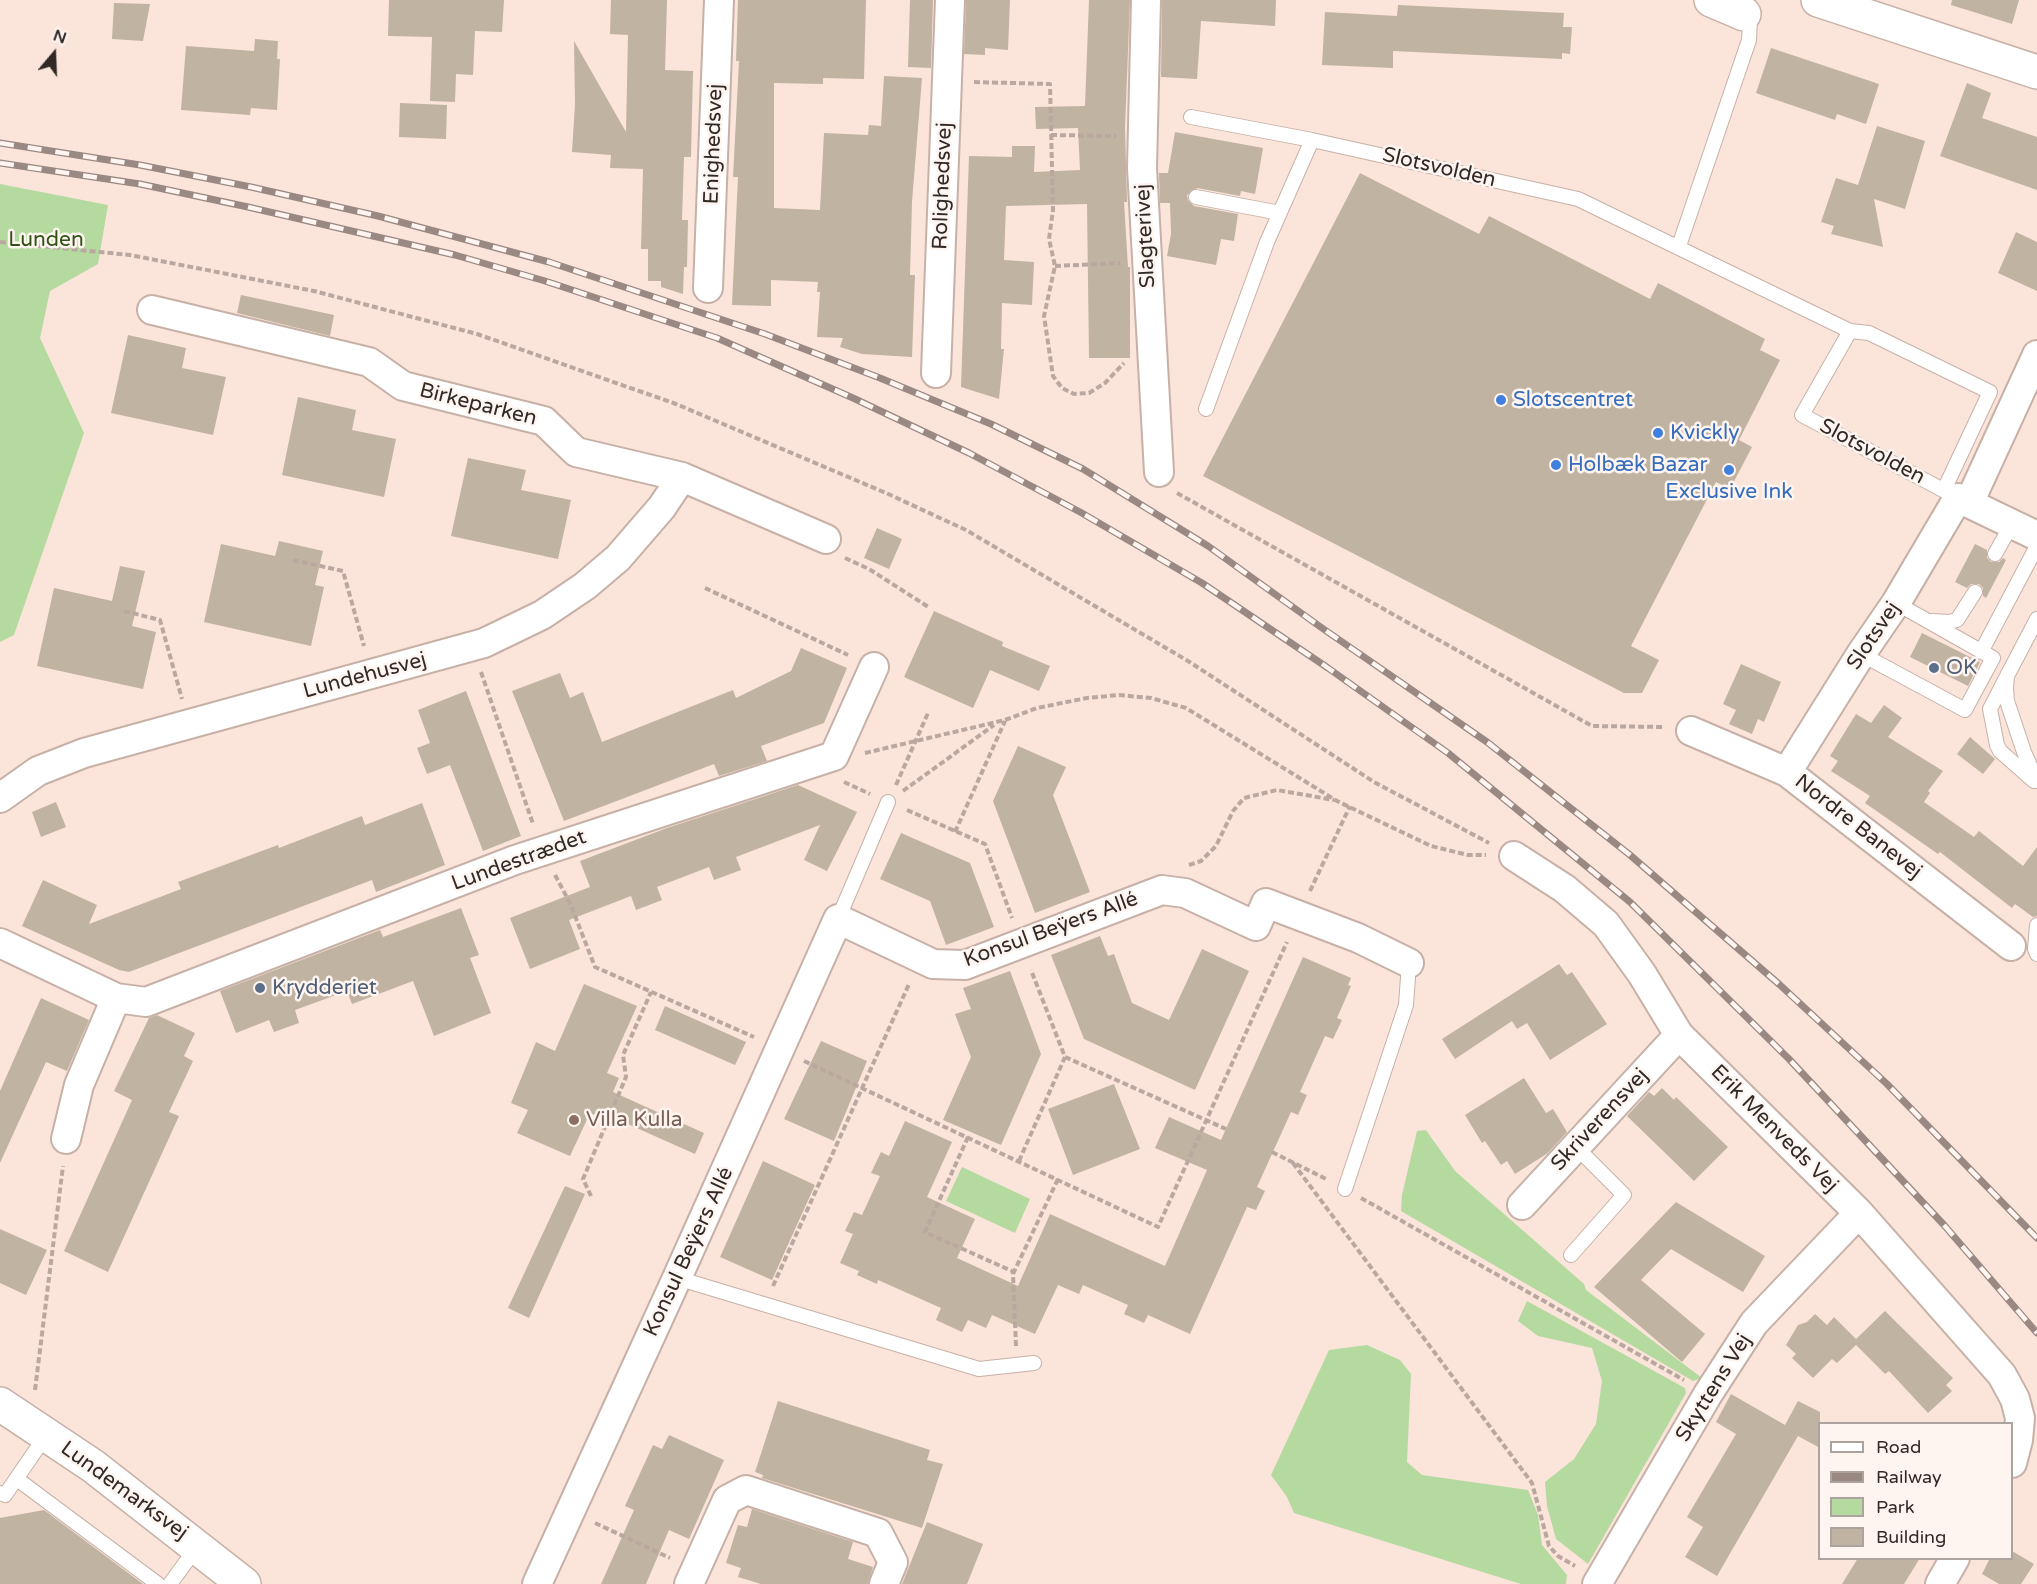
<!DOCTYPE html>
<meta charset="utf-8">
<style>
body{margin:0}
#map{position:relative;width:2037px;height:1584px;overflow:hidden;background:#fbe4da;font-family:"Varela Round",sans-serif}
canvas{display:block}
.legend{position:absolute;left:1818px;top:1422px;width:195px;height:138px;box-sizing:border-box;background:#fef5f0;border:2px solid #aca39f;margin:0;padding:8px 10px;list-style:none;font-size:18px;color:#312925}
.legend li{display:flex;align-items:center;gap:12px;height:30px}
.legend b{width:30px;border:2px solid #aca39f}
.north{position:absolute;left:24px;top:24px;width:60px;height:60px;-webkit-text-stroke:4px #fef5f0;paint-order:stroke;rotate:19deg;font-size:16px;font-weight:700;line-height:24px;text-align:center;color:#312925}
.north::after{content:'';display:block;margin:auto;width:21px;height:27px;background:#312925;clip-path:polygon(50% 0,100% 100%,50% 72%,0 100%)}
</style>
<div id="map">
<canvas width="2037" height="1584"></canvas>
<ul class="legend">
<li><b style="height:8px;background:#fff"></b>Road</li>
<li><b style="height:8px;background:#998982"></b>Railway</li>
<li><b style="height:16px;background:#b5daa0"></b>Park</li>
<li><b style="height:16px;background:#c1b3a1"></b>Building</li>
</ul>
<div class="north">N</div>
</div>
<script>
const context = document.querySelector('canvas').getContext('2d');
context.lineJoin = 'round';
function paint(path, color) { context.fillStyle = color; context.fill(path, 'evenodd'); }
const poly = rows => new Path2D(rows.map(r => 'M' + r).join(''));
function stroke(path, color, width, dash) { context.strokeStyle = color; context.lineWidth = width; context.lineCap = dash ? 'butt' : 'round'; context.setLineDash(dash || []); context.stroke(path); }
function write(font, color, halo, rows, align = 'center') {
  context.font = font + ' "Varela Round",sans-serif'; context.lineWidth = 5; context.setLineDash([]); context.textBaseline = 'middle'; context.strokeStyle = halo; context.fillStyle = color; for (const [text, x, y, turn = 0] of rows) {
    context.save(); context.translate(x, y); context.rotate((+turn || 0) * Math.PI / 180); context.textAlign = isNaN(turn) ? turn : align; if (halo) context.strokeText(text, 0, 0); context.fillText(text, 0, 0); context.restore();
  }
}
paint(poly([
 [0,184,108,205,98,264,50,291,40,338,84,433,14,635,0,642],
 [1426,1130,1455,1171,1584,1284,1586,1290,1702,1378,1693,1381,1401,1211,1402,1195,1417,1131],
 [962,1167,1030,1199,1015,1233,946,1201],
 [1527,1301,1685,1388,1686,1393,1588,1564,1556,1539,1547,1506,1545,1482,1574,1459,1596,1424,1602,1381,1592,1348,1538,1336,1518,1321],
 [1367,1345,1400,1360,1411,1374,1407,1462,1422,1475,1528,1490,1538,1515,1542,1545,1567,1575,1566,1584,1521,1584,1294,1513,1287,1497,1271,1475,1329,1350]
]), '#b5daa0');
paint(poly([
 [389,0,504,0,502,32,475,31,473,75,456,74,455,102,430,101,432,37,388,36],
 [611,0,667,0,665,70,693,71,691,157,684,157,682,220,688,220,687,267,684,267,683,294,661,287,661,281,648,281,648,249,641,249,643,169,610,168,611,155,572,152,575,104,574,41,626,132,628,35,610,34],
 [738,0,866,0,864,79,823,78,823,84,774,83,774,208,820,210,824,133,868,135,869,125,881,126,884,76,922,78,912,202,910,275,915,275,912,357,862,354,840,347,843,338,817,337,820,292,817,292,818,282,771,280,771,306,732,305,738,177,733,177,739,61,736,61],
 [910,0,933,0,931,68,908,67],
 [966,0,1010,0,1008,50,985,48,985,55,964,54],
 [1089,0,1130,0,1125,128,1127,202,1124,202,1128,267,1130,267,1130,358,1089,358,1087,204,1006,206,1004,260,1034,262,1032,305,1002,303,1001,349,1004,349,999,399,961,387,969,156,1012,157,1012,146,1035,146,1034,172,1080,170,1078,128,1036,129,1035,107,1085,106],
 [1162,0,1276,0,1275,26,1201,21,1197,79,1161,77],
 [1952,0,2019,0,2012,24,1951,5],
 [114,3,150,4,143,41,112,39],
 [1398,5,1564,13,1563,27,1572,27,1570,54,1562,53,1562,59,1393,51,1393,68,1322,65,1325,12,1397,16],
 [255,39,278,41,277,59,280,59,277,110,251,108,250,115,181,110,186,46,254,51],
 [1771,48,1879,84,1866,124,1837,114,1835,120,1756,93],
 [1967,83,1991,93,1982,118,2037,137,2037,190,1940,156],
 [400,103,447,105,446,139,399,137],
 [1877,126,1925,141,1905,209,1874,199,1883,247,1831,234,1834,226,1821,222,1836,178,1858,185],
 [1175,132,1263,148,1255,194,1241,191,1240,196,1197,188,1187,195,1188,200,1194,206,1238,214,1234,241,1221,239,1216,265,1167,256,1171,234,1170,203,1160,203,1159,173,1168,173],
 [1360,173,1479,234,1489,216,1650,299,1658,283,1765,339,1760,350,1780,360,1739,440,1752,447,1730,489,1716,482,1631,646,1659,660,1642,693,1624,693,1203,476],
 [2016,232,2037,242,2037,291,1998,273],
 [241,295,334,315,330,336,237,313],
 [128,335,186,348,182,368,226,377,213,435,111,413],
 [298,397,356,410,352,430,396,439,384,497,282,475],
 [468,458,526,470,521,490,571,500,558,559,451,536],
 [877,528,902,539,889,569,864,558],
 [279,541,323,551,315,585,324,587,311,646,204,622,221,544,275,556],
 [1975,544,1987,550,1987,558,1991,562,1999,562,2003,558,2006,560,1986,598,1983,596,1983,588,1979,584,1971,584,1967,588,1955,582],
 [120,566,145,571,132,626,156,632,143,689,37,666,54,588,112,601],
 [934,611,1003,642,1002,646,1050,666,1039,691,990,670,973,708,904,677],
 [1922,633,1980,662,1968,686,1910,657],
 [801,648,847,668,824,723,761,746,767,761,719,776,714,764,564,821,512,691,560,673,570,698,583,692,602,742,733,690,736,698,791,671],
 [1741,664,1781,682,1764,722,1758,719,1752,734,1729,724,1736,710,1723,704],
 [466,691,521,836,483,851,450,765,427,774,417,748,430,743,418,710],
 [1884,705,1902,718,1888,737,1943,771,1928,791,1930,793,1924,802,1974,837,1979,831,2023,866,2037,847,2037,916,2033,917,2015,904,2012,908,1940,852,1938,854,1865,803,1870,796,1831,771,1838,761,1830,756,1856,714,1871,723],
 [1970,737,1995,759,1983,774,1957,754],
 [1018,746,1066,767,1053,795,1090,892,1035,913,993,801],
 [798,785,857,812,827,871,804,860,820,825,736,857,741,870,714,880,709,867,657,887,662,900,636,910,631,896,569,920,580,949,530,969,510,918,590,887,580,861,667,828],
 [56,802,66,827,41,837,32,812],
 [422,803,445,865,376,892,372,880,129,972,119,970,22,926,43,880,97,905,89,924,181,889,178,882,278,845,279,848,362,816,365,825],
 [901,833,970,863,994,927,946,945,930,901,880,879],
 [461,908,479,955,470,958,491,1013,434,1036,413,981,352,1004,347,991,295,1010,299,1023,274,1032,269,1020,236,1033,220,991,380,930,383,937],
 [1100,936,1108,956,1114,954,1132,1003,1169,1020,1202,949,1249,971,1195,1090,1084,1039,1051,955],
 [1303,957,1351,978,1348,985,1351,986,1337,1018,1342,1020,1333,1039,1325,1036,1300,1092,1307,1095,1298,1115,1291,1112,1257,1187,1265,1191,1256,1210,1247,1207,1190,1334,1148,1315,1144,1323,1124,1314,1128,1305,1083,1285,1079,1294,1058,1285,1035,1334,992,1315,986,1328,968,1320,962,1332,936,1320,941,1308,878,1280,877,1284,857,1275,859,1271,840,1263,853,1234,845,1231,854,1212,862,1215,880,1176,871,1173,881,1152,889,1156,905,1121,952,1142,927,1197,975,1219,957,1258,1018,1286,1050,1214,1165,1266,1207,1170,1155,1148,1169,1117,1221,1140],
 [1559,964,1567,975,1572,972,1607,1024,1550,1060,1527,1023,1517,1029,1512,1021,1455,1059,1442,1039],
 [1010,971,1041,1054,1001,1145,943,1120,971,1057,955,1014,971,1009,963,988],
 [584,984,637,1006,607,1073,619,1078,613,1092,704,1133,695,1154,603,1113,601,1118,590,1113,570,1156,517,1133,528,1110,511,1103,536,1042,555,1051],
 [41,998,89,1020,67,1071,46,1062,0,1163,0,1091],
 [665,1006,746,1042,735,1065,655,1030],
 [157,1015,195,1033,184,1056,193,1061,169,1112,179,1116,108,1272,64,1251,132,1100,114,1091,149,1018],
 [821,1041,867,1061,834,1141,784,1119],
 [1524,1078,1546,1113,1553,1109,1567,1132,1548,1153,1515,1174,1507,1161,1501,1165,1485,1141,1482,1143,1465,1115],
 [1114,1084,1140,1149,1073,1175,1048,1109],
 [1662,1088,1674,1100,1676,1097,1728,1147,1694,1181,1627,1116,1649,1092,1654,1096],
 [763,1161,815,1185,772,1280,720,1257],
 [565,1186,585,1194,529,1318,508,1308],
 [1676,1202,1765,1256,1743,1292,1671,1249,1641,1280,1705,1334,1682,1362,1594,1287],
 [0,1229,47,1250,26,1295,0,1283],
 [1885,1311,1953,1378,1946,1385,1952,1391,1928,1413,1889,1371,1885,1374,1856,1345,1837,1363,1832,1359,1813,1378,1792,1358,1796,1354,1786,1345,1798,1325,1807,1322,1815,1314,1827,1325,1834,1317,1856,1339],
 [1731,1394,1785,1425,1798,1401,1820,1412,1820,1448,1798,1436,1717,1576,1685,1557,1703,1527,1687,1517,1736,1434,1716,1422],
 [778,1401,930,1450,927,1460,943,1464,922,1528,762,1478,763,1475,755,1472],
 [669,1435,724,1460,689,1539,669,1530,646,1584,601,1584,634,1510,625,1506,653,1445,662,1449],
 [752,1509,853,1542,848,1559,873,1567,868,1584,761,1584,738,1577,741,1568,726,1563,738,1525,747,1527],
 [44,1510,143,1584,0,1584,0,1518],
 [927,1522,983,1544,967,1584,902,1584],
 [2012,1551,2034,1564,2021,1584,1999,1584,1982,1574,1990,1558,2012,1558],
 [1858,1558,1920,1558,1904,1584,1842,1584]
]), '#c1b3a1');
const service = poly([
 [1191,117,1312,140,1578,199,1850,331,1802,415,1958,498],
 [1196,197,1280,213],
 [1679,246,1749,40,1750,20,1744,14],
 [1850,331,1869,333,1990,392,1944,490],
 [1206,409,1267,242,1312,140],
 [1995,554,2012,524],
 [2037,619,2007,676,2006,689,2007,701,2024,752,2037,781],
 [1932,621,1949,622,1957,620,1975,592],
 [1981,652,2037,546],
 [1861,654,1965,710,1993,658,1896,603],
 [2005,680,1990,709,1997,745,2000,751,2034,781],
 [838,919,888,802],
 [2037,925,2035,949,2037,954],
 [1345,1189,1406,1005,1409,963],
 [1571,1255,1624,1195,1576,1147],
 [677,1278,979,1369,1034,1363],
 [17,1479,158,1584],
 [0,1493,5,1495,47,1434],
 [170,1584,197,1547]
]);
const minor = poly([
 [1146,0,1142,168,1159,472],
 [708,288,719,0],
 [152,310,369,362,403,386,544,421,576,452,682,477,826,539],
 [936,373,950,0],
 [1969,503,2037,355],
 [1691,731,1787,772,2011,946],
 [1787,772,1861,654,1896,603,1958,498,2037,536],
 [0,798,38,771,84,753,484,643,542,615,585,586,618,558,662,507,682,477],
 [1514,856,1565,889,1606,924,1642,974,1679,1035,1859,1213,2002,1375,2015,1399,2020,1418,2018,1440,2012,1463],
 [0,943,116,998,146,1002,515,860,834,756,874,667],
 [66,1139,79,1085,116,998],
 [1522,1205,1679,1035],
 [537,1584,677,1278,838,919,933,964,965,965,1162,890,1185,893,1256,926,1266,903,1358,938,1409,963],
 [689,1584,727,1500,746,1490,878,1533,893,1562,884,1584],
 [1597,1584,1708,1394,1754,1323,1859,1213],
 [1940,1584,1955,1558]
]);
const tertiary = poly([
 [1711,0,1744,14],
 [1818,0,2037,72],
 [0,1404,93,1466,244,1584]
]);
stroke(service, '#c7b1a7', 16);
stroke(minor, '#c7b1a7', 32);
stroke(tertiary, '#c7b1a7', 36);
stroke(poly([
 [974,82,1050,84,1053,210,1049,239,1055,266,1044,316,1053,376,1062,388,1074,394,1089,393,1105,383,1124,363],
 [1051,135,1116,136],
 [0,242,130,255,314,291,477,334,676,404,886,493,966,530,1188,661,1374,782,1489,843],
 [1055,266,1120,263],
 [1177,493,1592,726,1664,727],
 [845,558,869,569,930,608],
 [293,560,343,571,364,646],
 [705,588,848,655],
 [124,611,160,620,182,699],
 [481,672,533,824],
 [865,753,1005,720,1037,708,1087,698,1119,695,1151,698,1186,708,1337,801,1431,846,1468,855,1486,855],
 [844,782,870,794],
 [896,785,928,713],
 [903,791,994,725],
 [907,810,985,844,1012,918],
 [955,832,1005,721],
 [1189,865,1201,861,1216,846,1233,811,1244,798,1277,790,1334,800],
 [555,875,570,903,595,967,754,1037],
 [1310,891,1350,806],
 [1065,1057,1226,1129],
 [804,1061,1158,1227,1287,942],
 [968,1137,925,1232,1014,1272],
 [1272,1152,1328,1180],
 [1019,1161,1065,1057,1031,970],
 [1293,1163,1532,1483,1549,1546,1558,1556,1575,1566],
 [591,1196,583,1179,626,1077,623,1055,651,992],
 [1361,1198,1684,1380],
 [773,1286,909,984],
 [1016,1346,1013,1274,1058,1179],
 [35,1390,63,1166],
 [595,1523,670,1558]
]), '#baa8a0', 4, [6, 3]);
stroke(service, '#fff', 14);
stroke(minor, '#fff', 28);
stroke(tertiary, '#fff', 33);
const rail = poly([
 [0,143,140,165,251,187,378,216,549,262,765,334,880,378,991,424,1083,469,1208,546,1322,628,1487,742,1630,855,1780,985,1887,1084,2037,1238],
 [0,163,140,184,248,207,455,255,545,281,717,338,853,398,969,453,1080,512,1202,583,1328,668,1448,753,1630,902,1789,1059,1944,1225,2037,1333]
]);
stroke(rail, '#998982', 7);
stroke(rail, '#fef5f0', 4.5, [14]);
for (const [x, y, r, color] of [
 [1501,400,6,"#3f7fe0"],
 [1658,433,6,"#3f7fe0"],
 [1556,465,6,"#3f7fe0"],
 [1729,470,6,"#3f7fe0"],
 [1934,668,6,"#5c6f8a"],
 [260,988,6,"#5c6f8a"],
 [574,1120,6,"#8d6e63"]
]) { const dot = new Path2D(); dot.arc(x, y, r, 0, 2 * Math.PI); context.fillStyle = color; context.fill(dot); stroke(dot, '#fef5f0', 2); }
write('21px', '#312925', '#fef5f0', [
 ["Enighedsvej",714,144,-88],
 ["Slotsvolden",1439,168,13],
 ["Rolighedsvej",943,186,-88],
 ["Slagterivej",1146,236,-93],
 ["Birkeparken",478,405,14],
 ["Slotsvolden",1872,452,28],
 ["Slotsvej",1874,636,-56],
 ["Lundehusvej",365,676,-15],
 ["Nordre Banevej",1858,827,38],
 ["Lundestrædet",519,861,-20],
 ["Konsul Beÿers Allé",1051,930,-20],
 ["Skriverensvej",1600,1120,-47],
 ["Erik Menveds Vej",1774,1129,45],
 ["Konsul Beÿers Allé",689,1252,-65],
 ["Skyttens Vej",1714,1388,-58],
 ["Lundemarksvej",124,1491,36]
]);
write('21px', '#2f5215', '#fef5f0', [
 ["Lunden",46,240]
]);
write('21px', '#366cbe', '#fef5f0', [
 ["Slotscentret",1513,400],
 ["Kvickly",1670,433],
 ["Holbæk Bazar",1568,465],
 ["Exclusive Ink",1729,492,"center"]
], 'left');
write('21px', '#4e5e75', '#fef5f0', [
 ["OK",1946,668],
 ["Krydderiet",272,988]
], 'left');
write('21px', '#785e54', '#fef5f0', [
 ["Villa Kulla",586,1120]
], 'left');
</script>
